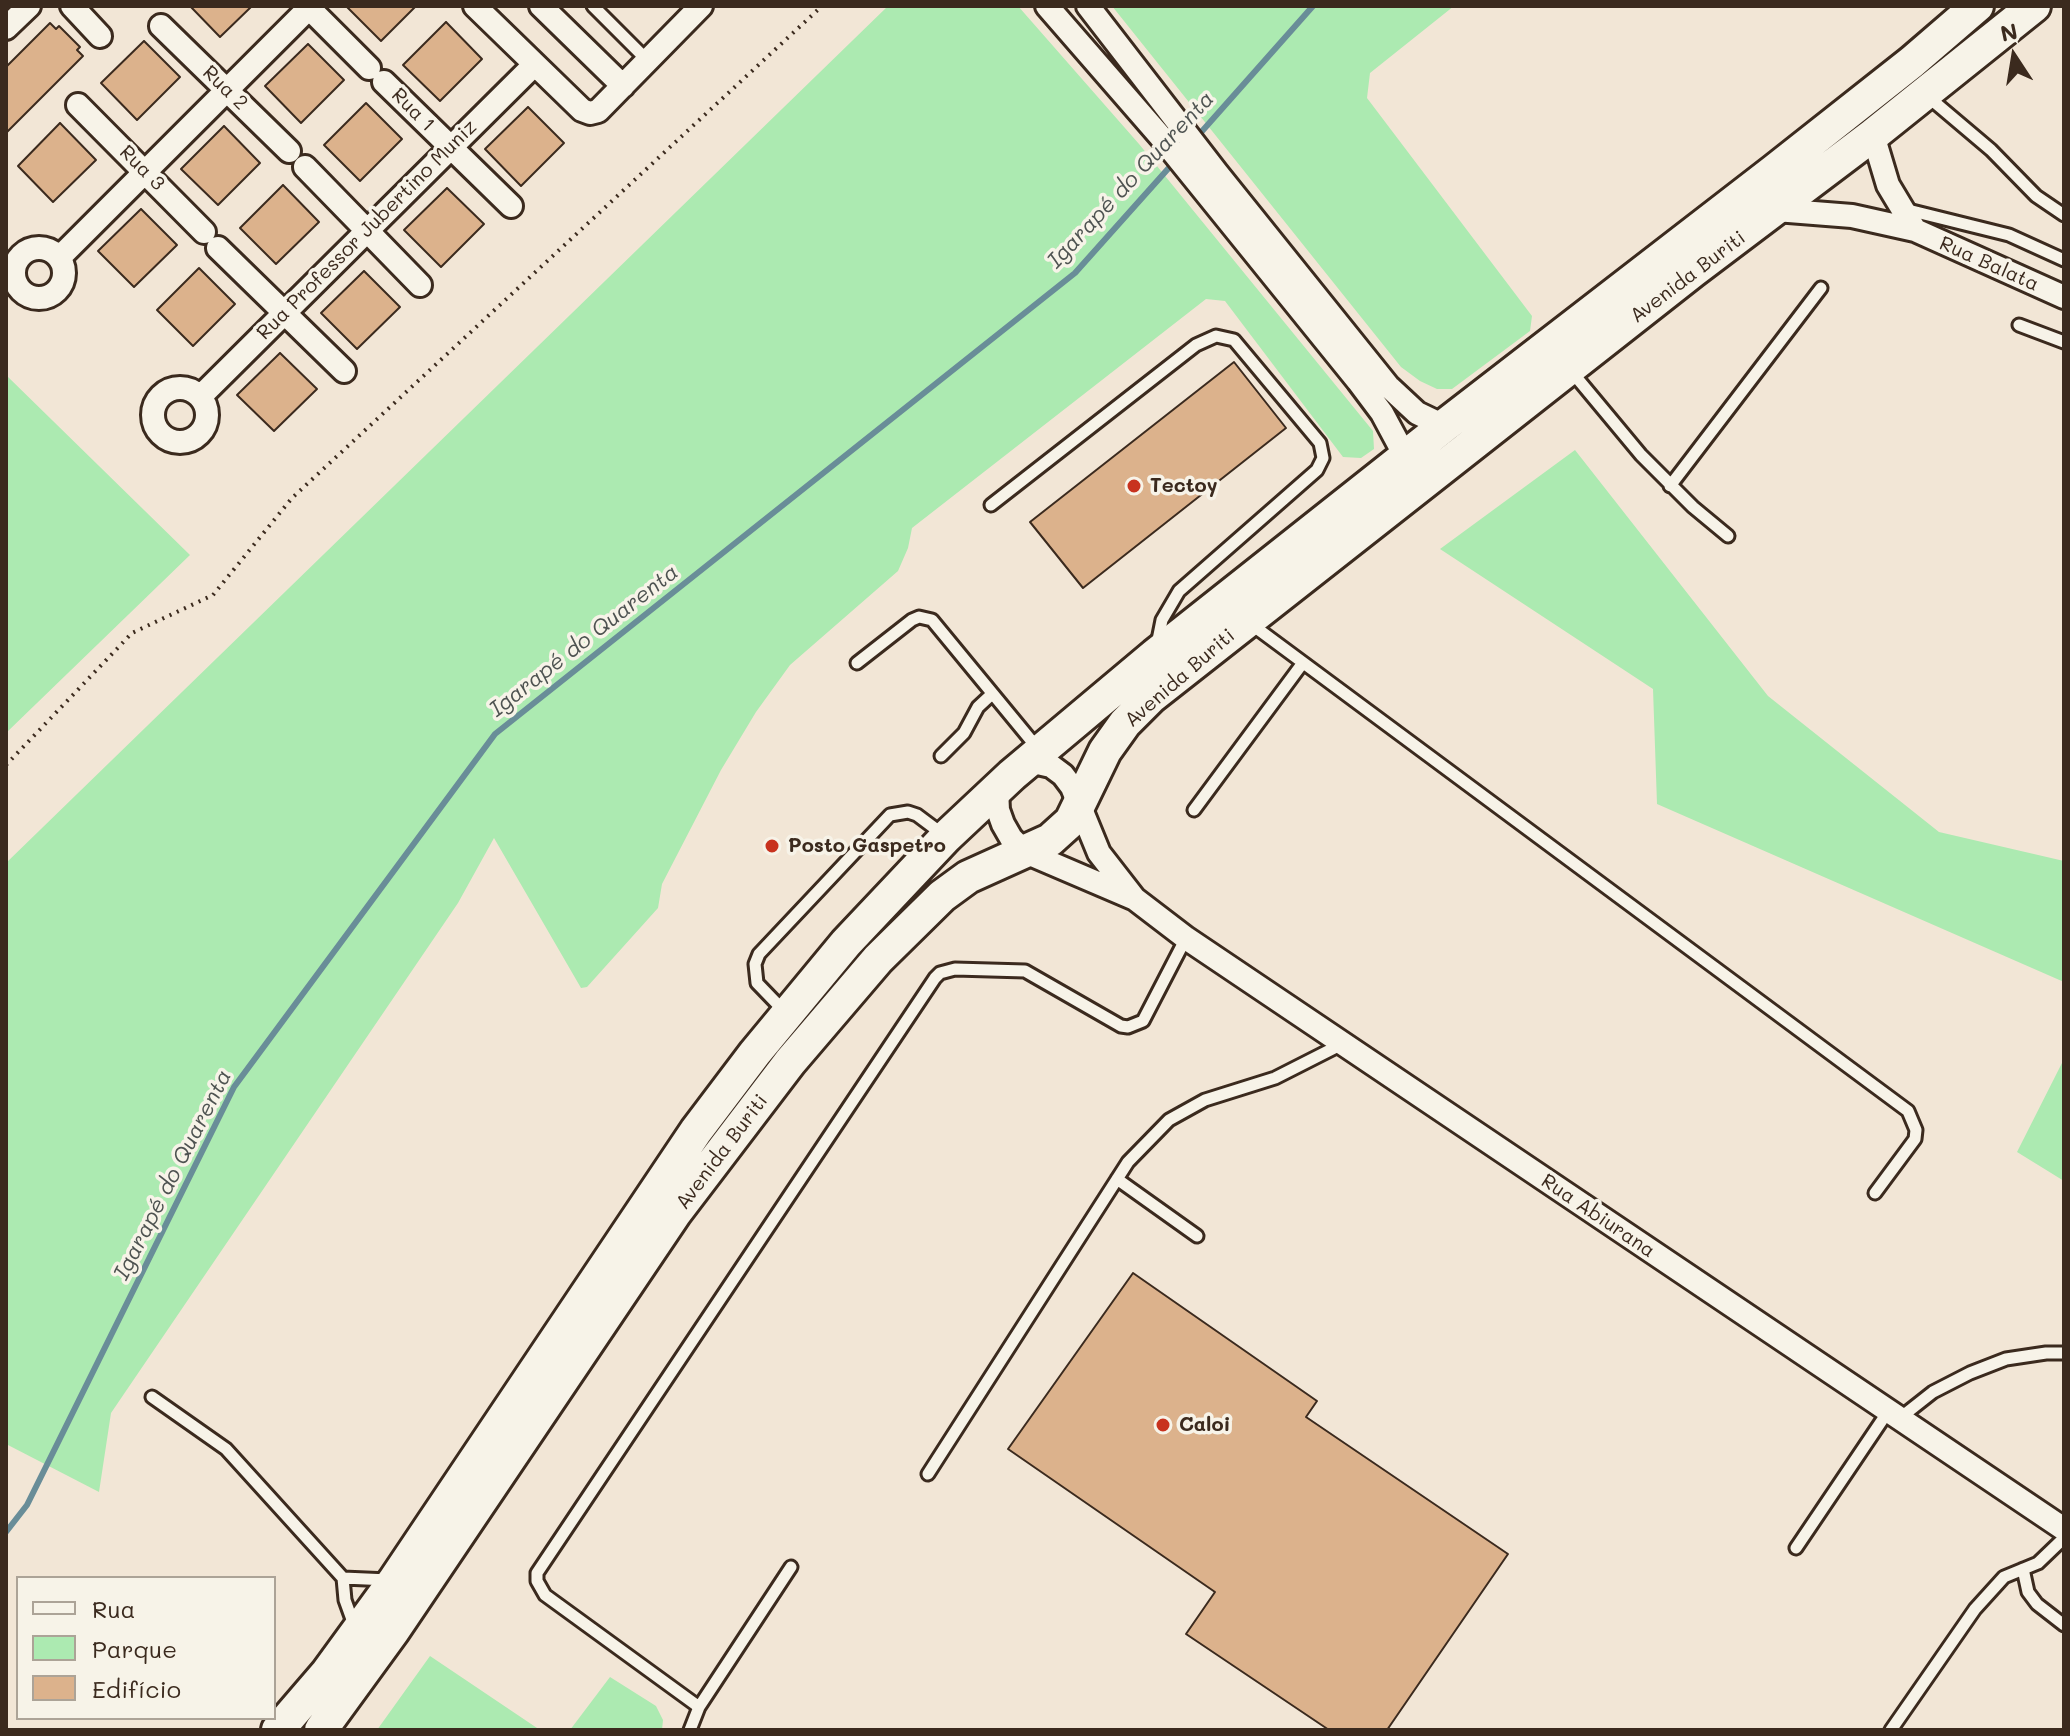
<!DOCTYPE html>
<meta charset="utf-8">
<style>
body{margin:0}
#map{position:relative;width:2070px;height:1736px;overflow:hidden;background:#f2e6d6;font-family:Mali,sans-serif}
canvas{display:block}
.frame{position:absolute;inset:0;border:8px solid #3b2a1e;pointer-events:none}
.legend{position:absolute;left:16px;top:1576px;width:260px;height:144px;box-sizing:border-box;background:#f7f3e8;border:2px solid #aca397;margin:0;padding:10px 14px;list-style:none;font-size:24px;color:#3b2a1e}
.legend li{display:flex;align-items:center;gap:16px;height:40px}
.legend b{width:40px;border:2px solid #aca397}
.north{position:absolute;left:1974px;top:16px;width:80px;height:80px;-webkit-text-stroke:6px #f7f3e8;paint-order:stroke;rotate:348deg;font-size:22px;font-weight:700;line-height:32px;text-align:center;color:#3b2a1e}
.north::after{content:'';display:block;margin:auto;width:28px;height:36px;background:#3b2a1e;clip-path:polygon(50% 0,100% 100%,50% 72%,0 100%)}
</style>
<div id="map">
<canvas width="2070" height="1736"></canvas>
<div class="frame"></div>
<ul class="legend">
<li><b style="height:10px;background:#f7f3e8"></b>Rua</li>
<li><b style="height:22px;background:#aceab1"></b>Parque</li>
<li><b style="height:22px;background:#dcb28c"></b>Edifício</li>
</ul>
<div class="north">N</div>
</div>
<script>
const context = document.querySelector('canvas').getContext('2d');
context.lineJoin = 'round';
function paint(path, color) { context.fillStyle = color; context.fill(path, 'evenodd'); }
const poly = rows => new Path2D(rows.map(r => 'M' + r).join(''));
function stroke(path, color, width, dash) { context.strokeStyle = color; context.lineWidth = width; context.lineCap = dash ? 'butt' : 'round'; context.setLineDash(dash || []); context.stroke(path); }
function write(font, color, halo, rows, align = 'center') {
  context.font = font + ' Mali,sans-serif'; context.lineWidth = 7; context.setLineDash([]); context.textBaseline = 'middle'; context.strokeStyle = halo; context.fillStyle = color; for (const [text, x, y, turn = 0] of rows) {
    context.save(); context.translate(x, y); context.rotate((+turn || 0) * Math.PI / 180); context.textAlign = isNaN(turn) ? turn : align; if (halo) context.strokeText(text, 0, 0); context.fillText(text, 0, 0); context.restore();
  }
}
paint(poly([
 [888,6,1018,6,1139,144,1373,431,1374,449,1361,458,1343,457,1225,301,1206,299,912,528,908,548,898,571,790,665,756,712,721,770,662,884,658,908,587,987,581,988,494,838,458,903,111,1413,99,1492,6,1444,6,863],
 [1112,6,1454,6,1370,73,1367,98,1532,316,1530,331,1452,389,1437,389,1420,381,1401,367],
 [6,375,190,555,6,733],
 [1575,450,1768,696,1939,832,2064,861,2064,982,1657,804,1653,689,1440,549],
 [2064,1059,2064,1181,2017,1152],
 [430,1656,540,1730,377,1730],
 [610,1677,656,1706,663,1720,662,1730,570,1730]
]), '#aceab1');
stroke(poly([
 [1196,138,1313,6],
 [6,1532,27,1505,234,1087,495,734,1075,273,1175,161]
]), '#698d98', 6);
const building = poly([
 [190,6,252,6,220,37,190,6],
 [346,6,416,6,381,41,346,6],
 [446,22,482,59,440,101,403,65,446,22],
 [50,23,56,29,59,26,80,47,77,50,83,56,6,133,6,67,50,23],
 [144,41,180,77,137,120,101,83,144,41],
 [308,44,344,80,301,123,265,86,308,44],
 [366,103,402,139,360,181,324,145,366,103],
 [528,107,564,143,521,186,485,149,528,107],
 [60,123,96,160,53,202,18,166,60,123],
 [224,126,260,163,218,205,181,169,224,126],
 [283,185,319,222,276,264,240,228,283,185],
 [447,188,484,224,441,267,404,230,447,188],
 [141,209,177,245,134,287,98,251,141,209],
 [199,268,235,304,193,346,157,310,199,268],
 [364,271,400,307,357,349,321,313,364,271],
 [280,353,317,389,274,431,237,395,280,353],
 [1234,362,1286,428,1083,588,1030,522,1234,362],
 [1133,1273,1317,1401,1306,1417,1508,1554,1387,1730,1329,1730,1186,1634,1215,1592,1008,1449,1133,1273]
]);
paint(building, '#dcb28c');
stroke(building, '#3b2a1e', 2);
const lane = poly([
 [593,6,648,61],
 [1926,95,1991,150,2036,196,2064,215],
 [1904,209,2009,235,2064,260],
 [2019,325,2064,342],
 [1572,372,1641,455,1693,507,1728,536],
 [1670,486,1821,288],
 [991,505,1196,345,1216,336,1234,340,1320,443,1323,458,1317,470,1179,591,1162,620,1157,645],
 [1251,624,1908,1111,1916,1130,1915,1139,1875,1193],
 [857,663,912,620,919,617,932,620,1039,750],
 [941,756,964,733,978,707,992,694],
 [1194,810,1302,664],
 [784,1011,757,983,755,964,759,954,890,815,908,812,917,815,945,836],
 [1117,1179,1197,1236],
 [152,1397,226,1449,343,1578,345,1600,354,1625],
 [1900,1418,1933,1392,1970,1373,2006,1359,2046,1353,2064,1353],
 [928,1474,1128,1162,1169,1120,1205,1100,1275,1078,1342,1044],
 [1796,1548,1889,1410],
 [2023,1569,2028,1592,2037,1604,2064,1625],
 [343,1578,389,1580],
 [699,1707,545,1595,537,1581,537,1573,935,978,940,973,955,969,1025,971,1121,1026,1128,1027,1143,1021,1186,938],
 [690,1730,699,1707,791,1567],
 [1891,1730,1975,1609,2004,1577,2038,1563,2064,1538]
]);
const street = poly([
 [72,6,100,36],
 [307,6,369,68],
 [475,6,582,110,590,113,598,111,701,6],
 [541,6,623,86],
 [1047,6,1160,136,1358,381,1382,413,1405,456],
 [1088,6,1217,173,1388,386,1417,413,1444,426],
 [161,26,289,151],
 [6,28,29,6],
 [384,82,511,206],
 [78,105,204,232],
 [1873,135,1888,185,1915,230],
 [305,167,420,285],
 [1776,210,1852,216,1915,230,2064,297],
 [218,248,344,371],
 '14 273a25 25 0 1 1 50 0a25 25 0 1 1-50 0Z',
 [59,258,311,6],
 '153 415a27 27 0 1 1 54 0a27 27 0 1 1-54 0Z',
 [201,396,534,65],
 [1029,761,1051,766,1063,775,1072,787,1099,853,1134,898],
 [997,790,998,810,1003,824,1011,838,1025,852,1135,899,1186,938,2064,1529]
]);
const secondary = poly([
 [278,1730,327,1673,394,1581,696,1131,755,1053,846,943,946,837,1012,775,1155,655,1444,426,1774,171,1912,62,1977,6],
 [321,1730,393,1631,675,1213,790,1062,878,959,942,896,968,877,1050,840,1071,821,1105,751,1125,723,1151,697,1693,271,1873,135,2034,6]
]);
stroke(lane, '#3b2a1e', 17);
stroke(street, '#3b2a1e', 28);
stroke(secondary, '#3b2a1e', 38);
stroke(poly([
 [6,765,132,633,213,595,292,498,822,6]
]), '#3b2a1e', 4, [2, 6]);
stroke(lane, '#f7f3e8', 11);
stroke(street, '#f7f3e8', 22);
stroke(secondary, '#f7f3e8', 32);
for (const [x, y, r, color] of [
 [1134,486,8,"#c8321e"],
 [772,846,8,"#c8321e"],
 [1163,1425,8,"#c8321e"]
]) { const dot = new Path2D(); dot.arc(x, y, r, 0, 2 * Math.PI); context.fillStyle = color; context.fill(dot); stroke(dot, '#f7f3e8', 3); }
write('20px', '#3b2a1e', '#f7f3e8', [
 ["Rua 2",225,88,44],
 ["Rua 1",413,110,45],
 ["Rua 3",142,168,45],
 ["Rua Professor Jubertino Muniz",367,230,-45],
 ["Rua Balata",1989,264,24],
 ["Avenida Buriti",1688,277,-37],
 ["Avenida Buriti",1180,678,-41],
 ["Avenida Buriti",722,1152,-53],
 ["Rua Abiurana",1598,1216,34]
]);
write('bold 20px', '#3b2a1e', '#f7f3e8', [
 ["Tectoy",1150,486],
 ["Posto Gaspetro",788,846],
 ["Caloi",1179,1425]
], 'left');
write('italic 22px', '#4e5351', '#f7f3e8', [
 ["Igarapé do Quarenta",1131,180,-47],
 ["Igarapé do Quarenta",584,641,-38],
 ["Igarapé do Quarenta",173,1175,-63]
]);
</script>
